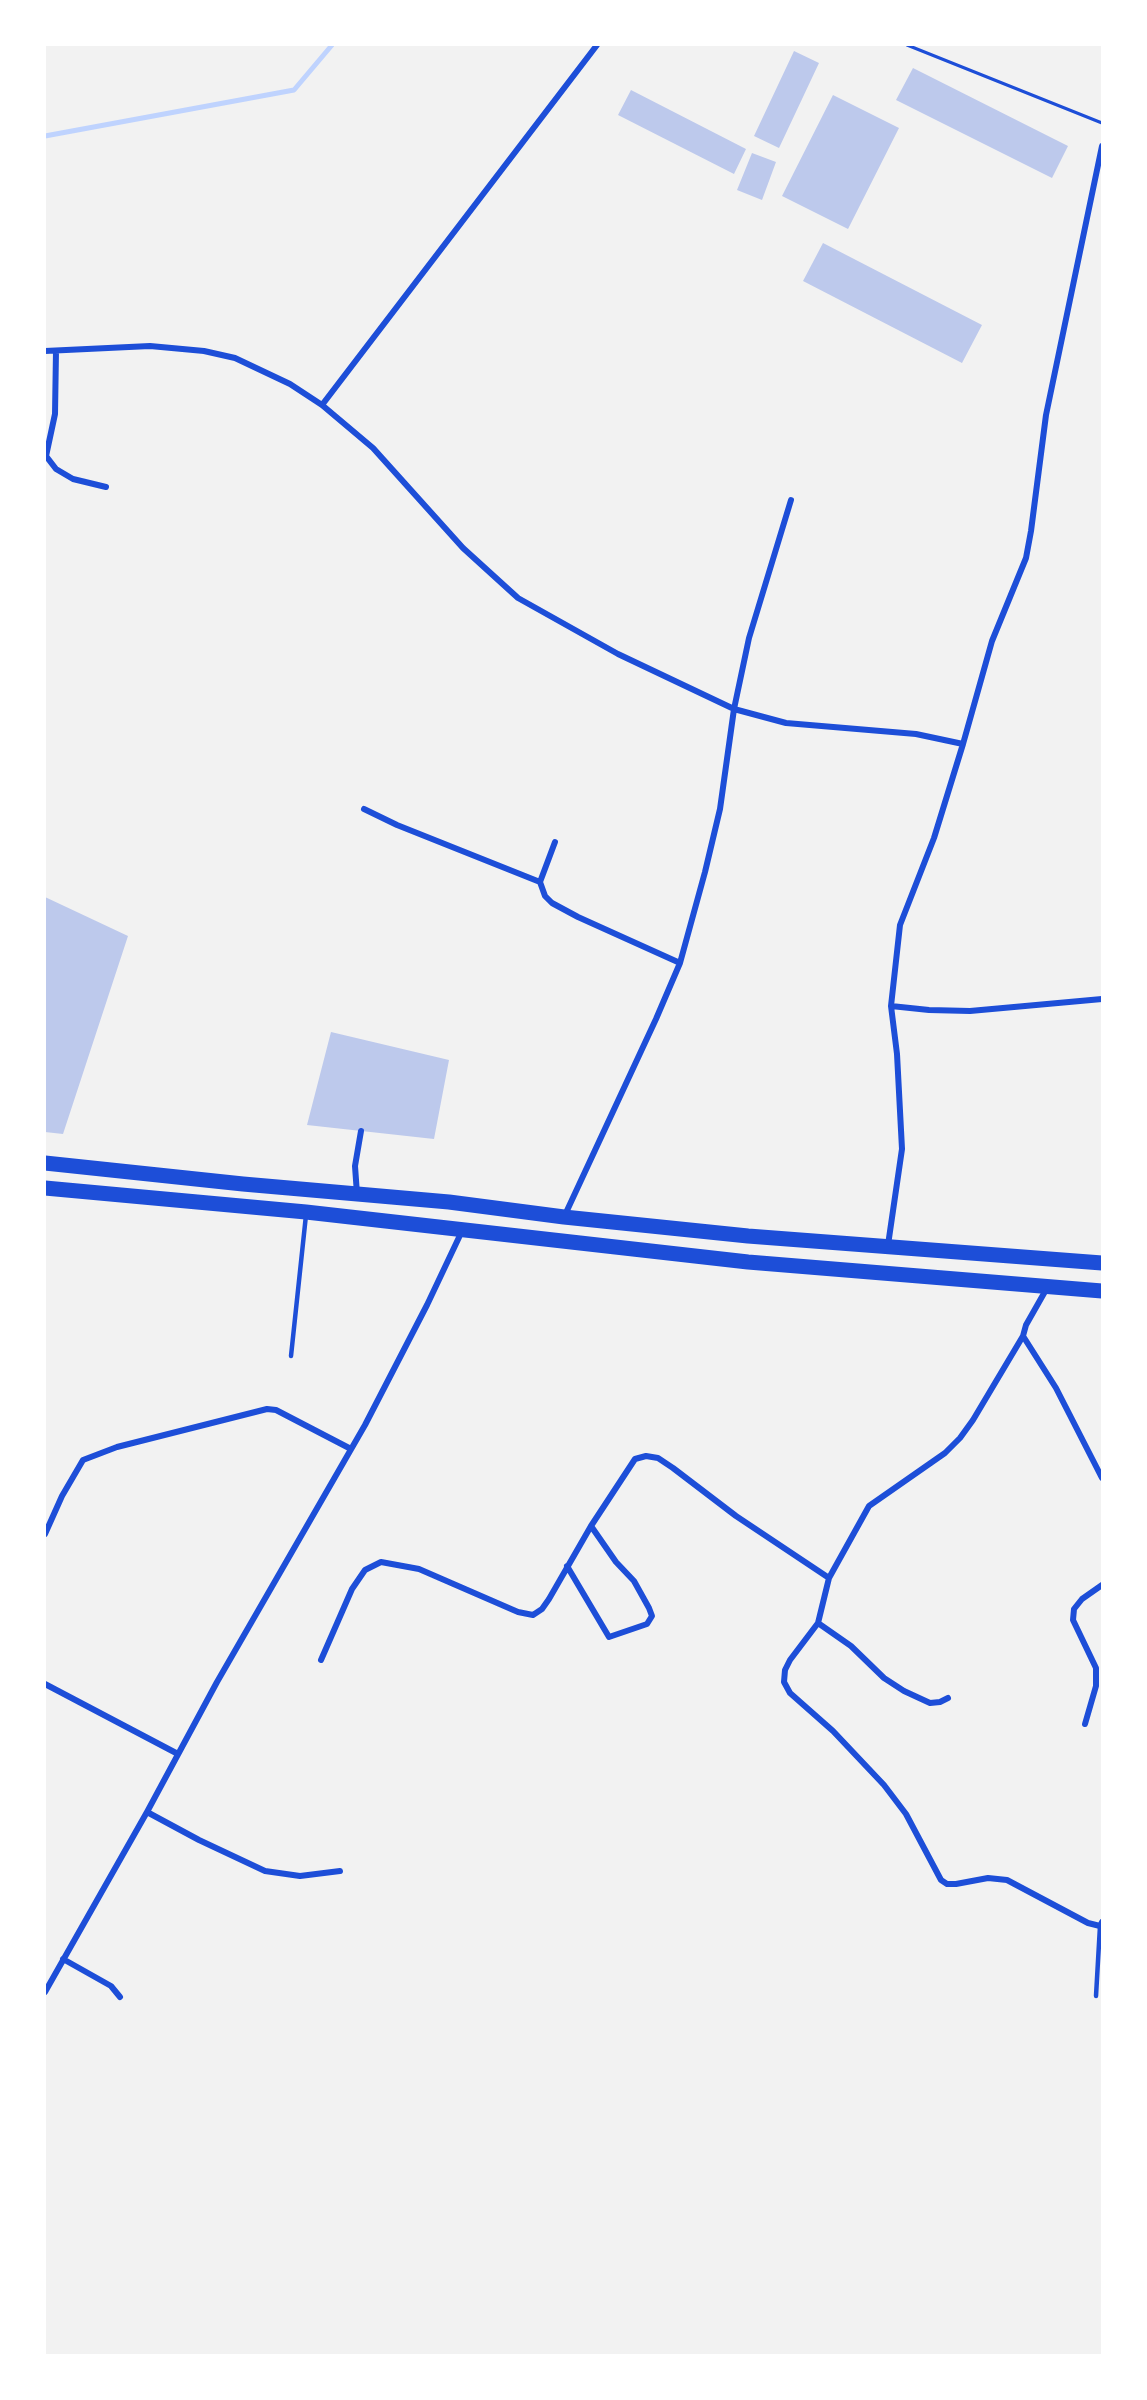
<!DOCTYPE html>
<style>
body{margin:0}
#map{position:relative;width:1147px;height:2400px;overflow:hidden;background:#f2f2f2;font-family:Signika,sans-serif}
canvas{display:block}
.frame{position:absolute;inset:0;border:46px solid #fff;pointer-events:none}
</style>
<div id="map">
<canvas width="1147" height="2400"></canvas>
<div class="frame"></div>
</div>
<script>
const context = document.querySelector('canvas').getContext('2d');
context.lineJoin = 'round';
const poly = rows => new Path2D(rows.map(r => 'M' + r).join(''));
function stroke(path, color, width, dash) { context.strokeStyle = color; context.lineWidth = width; context.lineCap = dash ? 'butt' : 'round'; context.setLineDash(dash || []); context.stroke(path); }
function paint(path, color) { context.fillStyle = color; context.fill(path, 'evenodd'); }
stroke(poly([
 [45,136,294,90,332,45]
]), '#bfd3fe', 5);
paint(poly([
 [794,51,819,63,779,148,754,136],
 [913,68,1068,146,1052,178,896,100],
 [631,90,746,149,734,174,618,115],
 [833,95,899,128,848,229,782,196],
 [752,153,776,162,762,200,737,190],
 [823,243,982,325,962,363,803,281],
 [45,897,128,936,63,1134,45,1132],
 [331,1032,449,1060,434,1139,307,1125]
]), '#bdc9ec');
stroke(poly([
 [907,45,1102,123]
]), '#1d4ed8', 3);
stroke(poly([
 [291,1356,306,1215],
 [1096,1996,1100,1926]
]), '#1d4ed8', 4.5);
stroke(poly([
 [45,351,150,346,204,351,235,358,290,384,322,405,373,448,463,548,518,598,618,654,734,709,786,723,916,734,963,744,934,838,900,925,891,1006,897,1054,902,1149,888,1245],
 [56,351,55,414,46,456,56,469,73,479,106,487],
 [322,405,597,45],
 [963,744,992,641,1026,558,1031,531,1046,415,1102,146],
 [364,809,397,825,540,882],
 [555,842,540,882,545,896,552,903,578,917,680,963],
 [891,1006,929,1010,970,1011,1102,999],
 [357,1194,355,1166,361,1131],
 [564,1217,656,1019,680,963,705,872,720,809,734,709,749,638,791,500],
 [1047,1288,1026,1325,1023,1336,1056,1388,1102,1478],
 [1023,1336,973,1420,960,1438,945,1453,869,1506,829,1578,818,1623,790,1660,785,1670,784,1682,790,1693,833,1731,884,1785,906,1814,941,1880,947,1884,956,1884,988,1878,1007,1880,1088,1923,1100,1926,1102,1922],
 [45,1534,62,1496,83,1460,117,1447,267,1409,276,1410,351,1449],
 [567,1566,609,1637,647,1624,652,1616,649,1608,634,1581,616,1562,591,1526],
 [818,1623,851,1646,884,1678,904,1691,930,1703,940,1702,948,1698],
 [321,1660,352,1589,365,1570,381,1562,419,1569,518,1612,533,1615,542,1609,549,1599,591,1526,635,1459,646,1456,658,1458,673,1468,736,1516,829,1578],
 [45,1684,178,1754],
 [1085,1724,1096,1686,1096,1668,1073,1620,1074,1609,1082,1599,1102,1585],
 [147,1812,199,1840,265,1871,300,1876,340,1871],
 [63,1959,111,1986,120,1997],
 [45,1992,147,1812,217,1682,365,1425,427,1305,462,1231]
]), '#1d4ed8', 6);
stroke(poly([
 [45,1163,243,1184,449,1202,564,1217,748,1236,1102,1263],
 [45,1188,306,1212,748,1262,1102,1291]
]), '#1d4ed8', 15);
</script>
